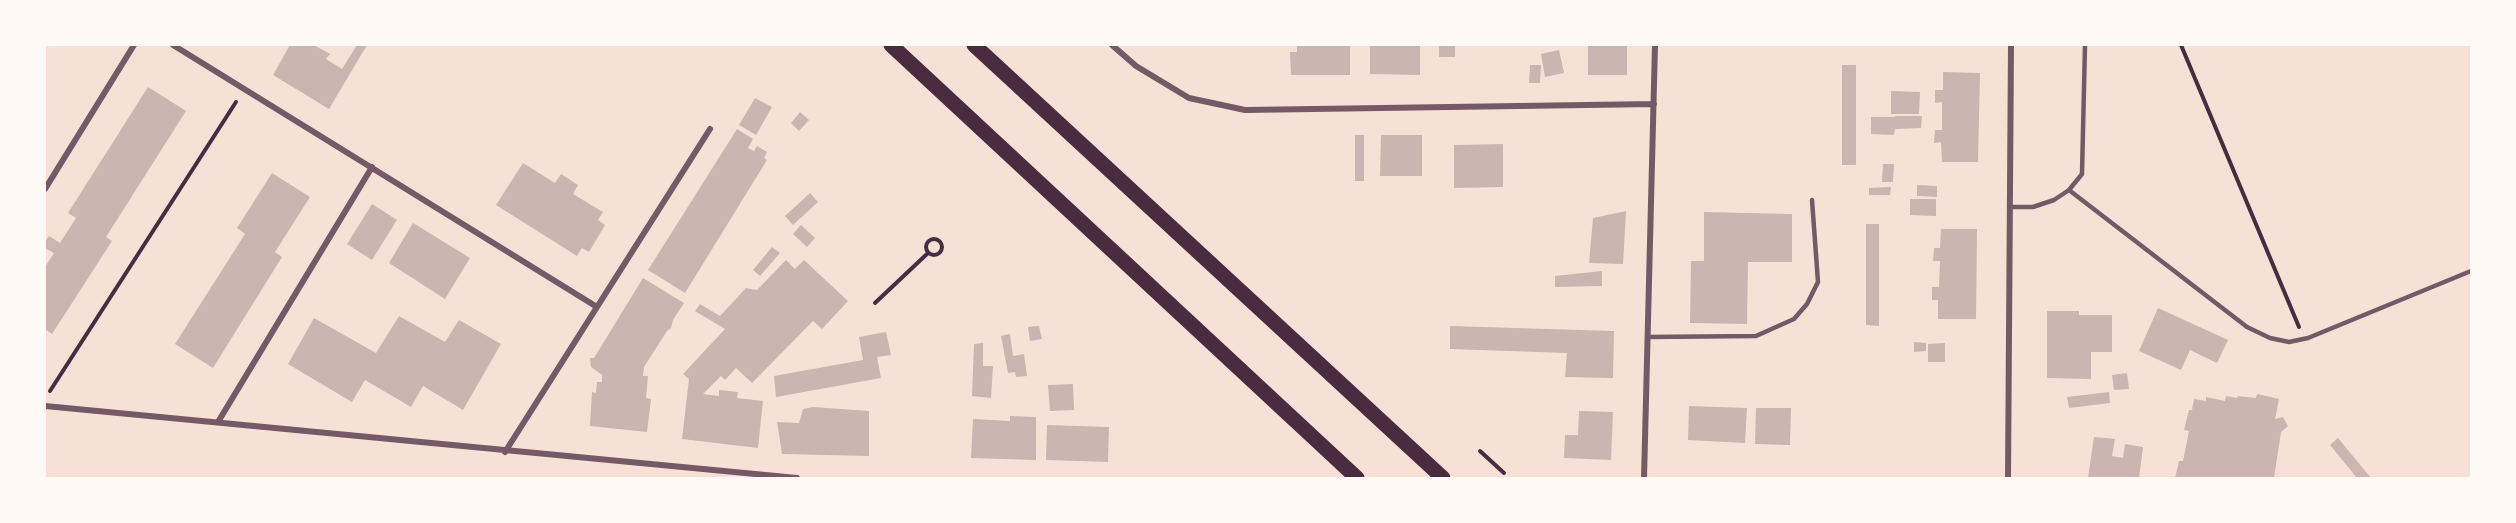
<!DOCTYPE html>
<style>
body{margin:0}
#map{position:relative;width:2516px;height:523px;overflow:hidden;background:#f7e1d7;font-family:"Zilla Slab",serif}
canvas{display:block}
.frame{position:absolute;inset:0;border:46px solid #fffaf5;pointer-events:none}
</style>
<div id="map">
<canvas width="2516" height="523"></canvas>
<div class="frame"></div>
</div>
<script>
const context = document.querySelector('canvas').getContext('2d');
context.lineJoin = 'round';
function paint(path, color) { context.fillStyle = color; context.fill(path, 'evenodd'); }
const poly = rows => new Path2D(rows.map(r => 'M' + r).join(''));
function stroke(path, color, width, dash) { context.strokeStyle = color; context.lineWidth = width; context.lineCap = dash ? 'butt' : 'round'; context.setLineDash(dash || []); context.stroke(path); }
paint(poly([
 [290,45,314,45,330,54,326,59,342,69,357,45,367,45,329,109,273,75],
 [1297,45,1350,45,1350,75,1291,75,1290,52,1297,52],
 [1370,45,1420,45,1420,75,1370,74],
 [1439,45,1455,45,1455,57,1439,57],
 [1588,45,1627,45,1627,75,1588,75],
 [1559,50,1564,73,1545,77,1541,54],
 [1530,65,1541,65,1540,83,1529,83],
 [1842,65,1856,65,1856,165,1842,165],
 [1943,72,1980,73,1978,162,1942,162,1941,142,1934,143,1935,130,1942,130,1942,102,1935,103,1935,90,1943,90],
 [148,87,186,111,106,237,112,241,52,334,45,329,45,267,54,253,45,248,45,242,49,236,60,243,76,218,68,213],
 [1891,91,1920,92,1919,114,1891,114],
 [755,98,772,107,756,135,739,125],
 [800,112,809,120,799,131,791,123],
 [1895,116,1922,116,1921,128,1895,129,1894,135,1871,134,1871,117,1895,117],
 [737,129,753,139,748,148,754,151,757,146,767,152,764,158,767,160,685,293,648,270],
 [1355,135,1364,135,1364,181,1355,181],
 [1381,135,1422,135,1422,176,1380,176],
 [1503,144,1503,187,1454,188,1454,145],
 [523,163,555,183,561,174,578,185,573,194,603,212,598,220,605,225,589,252,582,248,577,256,496,205],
 [1883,164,1894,164,1893,182,1882,182],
 [272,173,310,197,275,252,282,257,213,368,175,344,245,234,237,228],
 [1917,185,1937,186,1937,197,1917,196],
 [1891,187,1890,195,1869,195,1869,188],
 [810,193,818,202,793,225,785,216],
 [1910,199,1936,199,1936,216,1910,215],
 [372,204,397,220,372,260,347,244],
 [1626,211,1623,264,1589,263,1593,218],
 [1704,212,1792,214,1792,262,1748,262,1747,324,1690,323,1691,261,1704,261],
 [413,223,470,258,445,299,389,263],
 [1866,224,1879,224,1879,326,1866,325],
 [801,225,815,238,807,247,793,234],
 [1941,229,1977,229,1976,319,1938,319,1938,300,1932,300,1932,287,1939,287,1940,261,1933,261,1934,248,1940,248],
 [772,247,780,253,760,276,753,270],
 [786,260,795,269,804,260,848,301,822,329,813,321,752,383,736,368,725,380,721,376,703,394,719,396,719,390,738,392,737,398,763,401,758,448,682,439,689,379,683,374,725,329,695,311,700,304,720,316,746,288,757,290],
 [1602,271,1602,286,1555,287,1555,276],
 [643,278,684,303,673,320,671,328,667,331,644,367,643,376,648,376,646,398,651,399,647,432,590,426,592,392,596,393,597,382,602,382,602,375,591,367,590,358,594,358],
 [2158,308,2228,340,2217,363,2190,350,2181,370,2139,351],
 [2047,311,2079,311,2079,315,2112,315,2112,352,2091,352,2091,379,2047,378],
 [399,316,445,342,459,320,501,344,463,410,423,386,411,407,365,380,352,402,288,364,314,318,376,353],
 [1039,326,1042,339,1030,341,1028,327],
 [1450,326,1614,331,1613,378,1565,377,1567,353,1450,349],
 [886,332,891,355,877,357,881,378,776,397,774,376,863,360,859,337],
 [1010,334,1013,356,1024,354,1027,376,1016,377,1015,372,1008,373,1001,336],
 [1914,342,1926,343,1926,351,1914,352],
 [983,343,983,366,993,366,991,398,972,396,974,344],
 [1945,343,1945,362,1928,362,1928,344],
 [2127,373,2129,389,2114,390,2112,375],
 [1073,384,1074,410,1050,411,1048,385],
 [2109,392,2110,403,2069,408,2067,397],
 [2257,394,2279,399,2275,419,2283,417,2288,426,2281,432,2274,478,2175,478,2179,461,2183,461,2189,431,2184,430,2189,410,2192,410,2194,399,2206,401,2206,397,2225,401,2226,396,2237,398,2238,396,2256,398],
 [1689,406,1747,408,1745,443,1688,440],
 [813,407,869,411,869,456,782,454,777,422,799,423,803,409],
 [1756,408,1791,408,1790,445,1755,444],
 [1579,411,1613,412,1611,460,1564,458,1565,435,1578,435],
 [1010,416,1036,417,1036,460,971,458,973,419,1010,421],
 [1047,425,1109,427,1108,462,1046,460],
 [2094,437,2115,439,2112,456,2123,458,2125,444,2143,447,2139,478,2088,478],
 [2338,438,2371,478,2357,478,2330,445]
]), '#ccb4b1');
stroke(poly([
 [2181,45,2299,327],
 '926 247a8 8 0 1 1 16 0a8 8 0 1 1-16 0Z',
 [875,303,928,253],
 [50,391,236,102],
 [1480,451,1504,473]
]), '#4a2c40', 4);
stroke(poly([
 [2069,190,2247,327,2270,338,2289,342,2308,338,2471,271],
 [2010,207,2033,207,2054,200,2069,190,2082,174,2085,45],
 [1648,337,1756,336,1794,319,1807,304,1818,282,1812,200]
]), '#755966', 4.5);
stroke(poly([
 [173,45,597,307],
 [1112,45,1136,66,1189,98,1245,110,1654,104],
 [45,189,134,45],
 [45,406,797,478],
 [218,422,372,167],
 [505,452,710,129],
 [1644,478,1655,45],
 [2008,478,2011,45]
]), '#755966', 6);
stroke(poly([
 [891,45,1357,478],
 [974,45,1443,478]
]), '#4a2c40', 15);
</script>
